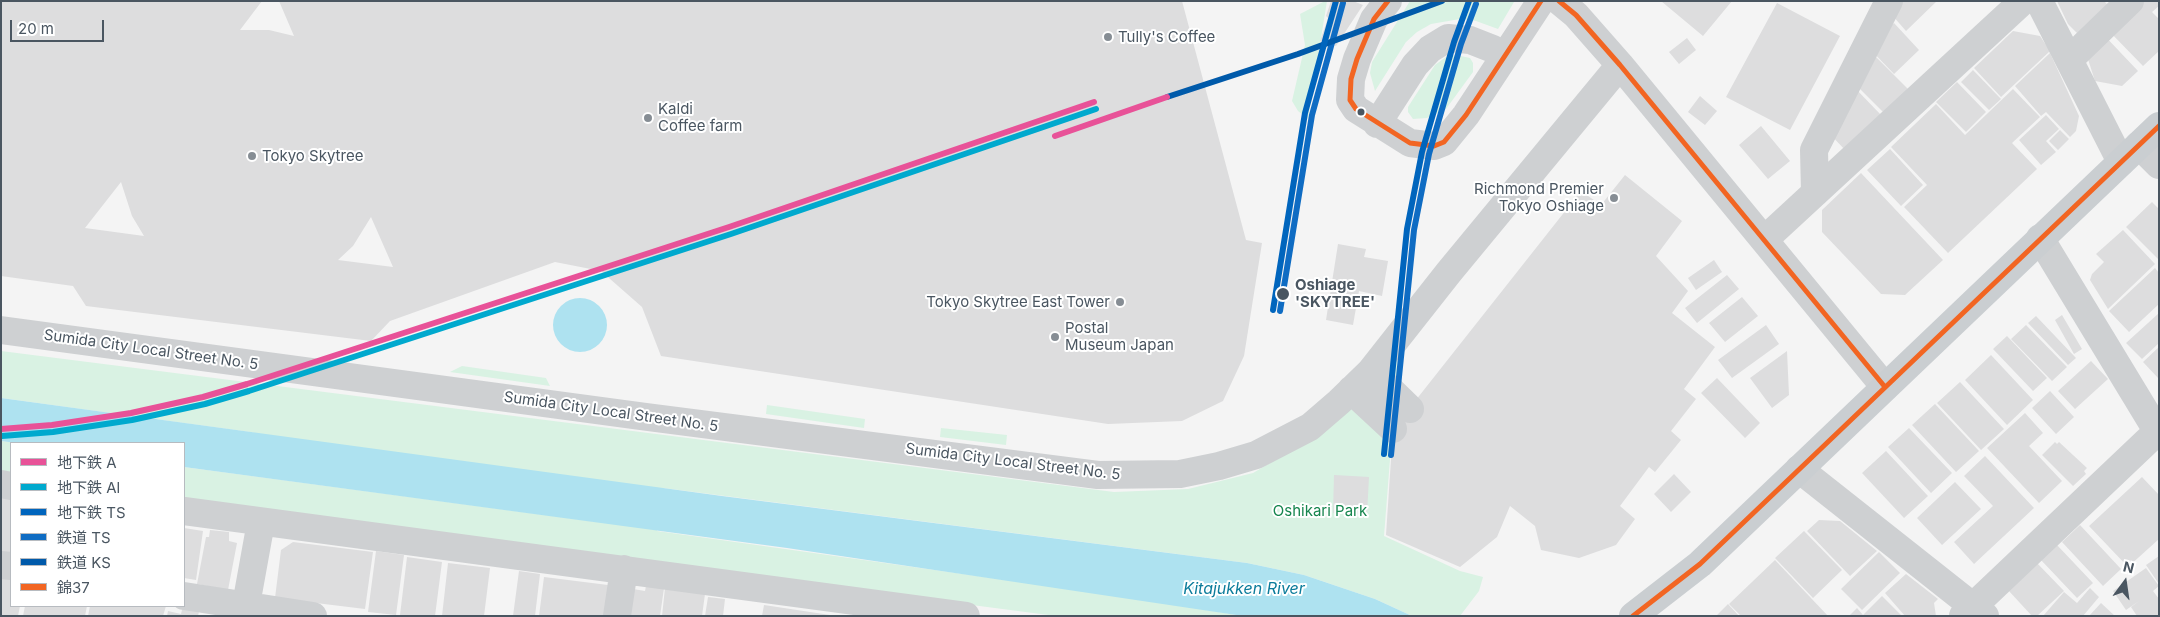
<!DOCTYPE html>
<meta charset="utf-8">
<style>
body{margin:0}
#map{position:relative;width:2160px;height:617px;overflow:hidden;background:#f4f4f4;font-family:Inter,"Noto Sans JP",sans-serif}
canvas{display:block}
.frame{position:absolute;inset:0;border:2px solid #4a5661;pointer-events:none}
.legend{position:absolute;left:10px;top:442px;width:175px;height:165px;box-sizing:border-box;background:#fff;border:1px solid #b7bbc0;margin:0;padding:6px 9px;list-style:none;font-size:15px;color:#4a5661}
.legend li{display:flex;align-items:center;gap:10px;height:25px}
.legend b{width:25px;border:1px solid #b7bbc0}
.north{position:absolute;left:2100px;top:557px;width:50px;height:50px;-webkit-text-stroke:4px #fff;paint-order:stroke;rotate:14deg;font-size:14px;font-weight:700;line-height:20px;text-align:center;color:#4a5661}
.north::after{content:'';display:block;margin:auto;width:18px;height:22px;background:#4a5661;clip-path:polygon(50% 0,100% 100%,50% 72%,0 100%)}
.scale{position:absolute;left:10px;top:20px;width:94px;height:22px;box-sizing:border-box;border:2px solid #4a5661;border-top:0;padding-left:6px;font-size:15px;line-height:18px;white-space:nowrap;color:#4a5661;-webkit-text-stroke:4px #fff;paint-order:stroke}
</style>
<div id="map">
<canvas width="2160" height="617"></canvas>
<div class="frame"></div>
<ul class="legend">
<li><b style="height:6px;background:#e85298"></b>地下鉄 A</li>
<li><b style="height:6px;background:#00a9ce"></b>地下鉄 Al</li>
<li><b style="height:6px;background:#0065bd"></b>地下鉄 TS</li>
<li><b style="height:6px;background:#0f6cc3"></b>鉄道 TS</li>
<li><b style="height:6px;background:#005aaa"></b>鉄道 KS</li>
<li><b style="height:6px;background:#f26522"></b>錦37</li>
</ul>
<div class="north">N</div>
<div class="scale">20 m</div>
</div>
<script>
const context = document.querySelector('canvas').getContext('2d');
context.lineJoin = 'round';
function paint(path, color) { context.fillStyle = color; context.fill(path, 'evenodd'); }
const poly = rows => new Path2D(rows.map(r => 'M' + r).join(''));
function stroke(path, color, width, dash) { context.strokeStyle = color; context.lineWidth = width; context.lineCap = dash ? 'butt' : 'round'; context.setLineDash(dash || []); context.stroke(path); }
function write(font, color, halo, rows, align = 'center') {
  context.font = font + ' Inter,sans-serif'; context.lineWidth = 4; context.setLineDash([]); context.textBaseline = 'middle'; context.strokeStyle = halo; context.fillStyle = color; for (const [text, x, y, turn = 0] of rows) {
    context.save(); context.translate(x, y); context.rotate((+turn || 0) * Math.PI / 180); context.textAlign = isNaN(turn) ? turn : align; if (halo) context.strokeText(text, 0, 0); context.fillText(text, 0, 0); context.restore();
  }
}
paint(poly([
 [1325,1,1327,1,1308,119,1298,111,1292,101,1305,45,1300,14],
 [1410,1,1513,1,1514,2,1498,29,1476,21,1460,19,1431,24,1417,32,1406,42,1375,91,1370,73,1372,62],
 [1456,55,1470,58,1473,63,1473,72,1446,109,1427,118,1413,119,1408,112,1408,107,1435,65,1446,57],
 [1,351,1114,492,1188,489,1253,473,1306,442,1398,357,1384,536,1460,571,1483,577,1479,591,1460,616,1412,616,1375,599,1304,575,1247,563,663,488,657,531,1127,597,1243,616,1056,616,184,502,184,467,598,522,250,432,1,398],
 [462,366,546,378,550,386,450,372],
 [767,405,865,419,864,428,766,414],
 [941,428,1007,435,1006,445,940,437],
 [1,441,16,443,11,443,11,477,1,476]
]), '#d9f2e3');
paint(poly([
 '553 325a27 27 0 1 1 54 0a27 27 0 1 1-54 0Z',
 [1,398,722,496,1247,563,1304,575,1375,599,1412,616,1243,616,787,548,184,467,184,443,16,443,1,441]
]), '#aee2f0');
paint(poly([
 [1,1,262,1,240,30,269,30,294,36,279,1,1182,1,1246,240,1262,243,1244,356,1223,401,1182,421,1108,424,661,356,642,307,601,271,555,262,390,321,371,341,86,306,73,286,1,276],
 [121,182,132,216,144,236,85,228],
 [371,217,393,267,338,260,353,246],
 [1331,1,1353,1,1363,5,1336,46,1320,41,1328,18,1326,16],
 [1661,1,1732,1,1703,36],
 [1899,1,1937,1,1906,31,1892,15],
 [2057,1,2104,1,2114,11,2081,42,2074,36,2077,33,2068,24],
 [2138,1,2159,1,2159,6,2152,12,2159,19,2159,51,2143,66,2108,30],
 [1777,3,1840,36,1790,130,1726,97],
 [1894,23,1919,50,1894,74,1869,48],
 [2013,31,2040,36,2050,51,2001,97,1974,68],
 [2102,33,2138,71,2122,86,2095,81,2085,50],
 [1687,38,1696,50,1679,64,1669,52],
 [1871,52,1910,91,1886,115,1855,84],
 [2050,53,2079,116,2076,131,2070,137,2046,112,2041,116,2015,86],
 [1973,70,2001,99,1989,110,1961,82],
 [1957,82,1986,112,1966,132,1936,102],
 [1854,87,1882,116,1846,151,1828,132],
 [2013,89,2040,117,2012,143,2037,169,1948,253,1904,207,1927,185,1891,147,1936,104,1965,135],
 [1700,96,1717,111,1705,125,1688,112],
 [2046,115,2059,129,2046,141,2056,152,2041,165,2019,140],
 [1761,126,1790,161,1768,179,1739,145],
 [2060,130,2069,139,2058,150,2049,141],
 [1890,149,1923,185,1901,206,1867,170],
 [1861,173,1943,260,1905,295,1881,294,1822,232,1822,210],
 [1625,175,1682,221,1656,256,1688,291,1672,313,1715,347,1684,389,1696,399,1671,431,1681,440,1655,472,1649,467,1620,506,1635,519,1616,545,1579,558,1541,550,1535,526,1510,506,1497,537,1460,567,1386,535,1393,429,1581,191,1601,205],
 [2152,202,2159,209,2159,260,2126,227],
 [2123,230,2155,264,2108,309,2090,280,2092,274,2104,262,2096,254],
 [1338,244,1366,249,1364,257,1388,261,1382,296,1359,291,1353,325,1326,320],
 [1714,260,1722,272,1696,290,1688,278],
 [2155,268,2159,273,2159,304,2129,332,2109,311],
 [1727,275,1739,289,1697,323,1685,308],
 [1742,297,1758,316,1725,342,1709,323],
 [2159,313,2159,343,2142,359,2126,343],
 [2062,315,2082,349,2074,354,2055,320],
 [2036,316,2076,358,2068,365,2028,323],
 [1766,325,1779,344,1732,378,1718,360],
 [2026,325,2067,367,2052,381,2011,339],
 [2007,336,2047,378,2033,391,1993,349],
 [2159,347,2159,379,2143,362],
 [1787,351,1789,395,1772,408,1750,378],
 [1991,355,2033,400,2007,425,1965,380],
 [2091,361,2108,379,2075,409,2058,391],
 [1717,378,1760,423,1745,438,1701,393],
 [1960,382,2004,429,1981,450,1937,403],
 [2050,391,2074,417,2056,434,2032,408],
 [1935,404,1979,451,1956,472,1912,425],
 [2025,413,2043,433,2029,446,2062,481,2039,503,1987,448],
 [1909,428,1952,473,1931,493,1888,447],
 [2055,442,2057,444,2059,442,2087,468,2084,471,2086,474,2073,486,2042,455],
 [1886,451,1928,496,1904,518,1862,473],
 [1985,456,2034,508,1974,564,1954,542,1993,506,1964,476],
 [1674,474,1691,492,1671,512,1654,494],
 [1334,475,1369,477,1367,515,1333,513],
 [2142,477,2159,495,2159,539,2128,567,2089,526],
 [1955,482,1981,509,1942,545,1917,518],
 [1,497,11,499,11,554,1,552],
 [1819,520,1840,521,1877,551,1850,576,1807,531],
 [2080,525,2121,569,2103,586,2062,542],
 [184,528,203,531,196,580,184,578],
 [210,530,229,532,229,541,237,543,228,590,197,584,206,537,209,537],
 [1804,531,1842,570,1813,598,1775,558],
 [293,542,373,552,365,609,275,598,281,550],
 [2057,545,2093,583,2077,598,2041,560],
 [376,551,404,555,396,615,368,612],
 [1879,552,1900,573,1862,610,1841,589],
 [2159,556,2159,584,2146,565],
 [407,557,442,562,435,616,400,615],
 [1775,560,1828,616,1741,616,1729,604],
 [448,563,490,568,484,616,442,616],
 [2037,563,2064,591,2037,616,2032,616,2008,590],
 [2146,568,2159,586,2153,591,2159,599,2159,616,2137,616,2131,607,2139,601,2126,610,2113,591],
 [519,571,540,574,535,616,513,616],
 [1906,574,1938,599,1934,603,1936,616,1905,616,1885,593],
 [1,575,11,577,11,606,20,606,18,616,1,616],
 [544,577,608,585,604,616,539,616],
 [646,586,664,588,660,616,629,616,633,589,645,591],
 [665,588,705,594,702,616,662,616],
 [2090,588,2099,597,2083,616,2043,616,2064,592,2077,603],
 [1882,596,1902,616,1849,616,1857,608,1863,615],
 [708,597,725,599,723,616,705,616],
 [2101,603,2115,616,2089,616],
 [1728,604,1739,616,1716,616],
 [764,605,830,615,830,616,762,616],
 [25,606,87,606,85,616,23,616],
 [90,606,166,606,163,616,88,616],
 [183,606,200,607,198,616,167,616,168,611,181,614]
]), '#ddddde');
stroke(poly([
 [1388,1,1374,19,1357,59,1351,79,1350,100,1356,109,1410,143,1434,146,1444,142,1466,115,1541,1],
 [1559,1,1576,15,1620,65,1885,387],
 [2039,1,2121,162],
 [2069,60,2130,1],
 [1377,124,1415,65,1430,49,1448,38,1470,40,1493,49,1505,56],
 [2139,145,2159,165],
 [1815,193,1814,150,1889,1],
 [2040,238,2159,434],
 [1764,240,2023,1],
 [1,330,647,417,1098,475,1180,474,1219,466,1256,455,1310,427,1339,402,1371,371,1449,272,1620,65],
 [1371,371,1410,409],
 [1351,390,1393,429],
 [1799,469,1985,616],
 [1,484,11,486],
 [184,511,966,616],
 [1,565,11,566],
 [184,596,313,616],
 [244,616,261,522],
 [617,616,624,569],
 [1963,616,2159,430]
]), '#ced0d2', 28);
stroke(poly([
 [1633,616,1700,564,2159,126]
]), '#caced1', 28);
stroke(poly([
 [1388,1,1374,19,1357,59,1351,79,1350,100,1356,109,1410,143,1434,146,1444,142,1466,115,1541,1],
 [1559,1,1576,15,1620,65,1885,387],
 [1633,616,1700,564,2159,126]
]), '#f26522', 5);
stroke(poly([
 [1280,311,1312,115,1343,3],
 [1391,455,1414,230,1429,154,1461,44,1476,4]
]), '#0f6cc3', 6);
stroke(poly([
 [1167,97,1298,54,1442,1]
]), '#005aaa', 6);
stroke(poly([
 [1055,136,1167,97],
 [1,429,52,425,131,413,203,397,247,384,729,227,1094,102]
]), '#e85298', 6);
stroke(poly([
 [2,436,53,432,132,420,205,404,249,391,731,234,1096,109]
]), '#00a9ce', 6);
stroke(poly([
 [1273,310,1305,113,1336,1],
 [1384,454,1407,229,1422,152,1454,42,1469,1]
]), '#0065bd', 6);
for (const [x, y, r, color] of [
 [1108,37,5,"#868d94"],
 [1361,112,4.5,"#4a5661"],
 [648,118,5,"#868d94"],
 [252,156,5,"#868d94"],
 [1614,198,5,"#868d94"],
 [1283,294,7,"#4a5661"],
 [1120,302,5,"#868d94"],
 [1055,337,5,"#868d94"]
]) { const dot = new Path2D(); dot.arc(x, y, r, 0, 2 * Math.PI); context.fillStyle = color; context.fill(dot); stroke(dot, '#fff', 2); }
write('15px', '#4a5661', '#fff', [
 ["Tully's Coffee",1118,37],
 ["Kaldi",658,109],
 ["Coffee farm",658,126],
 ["Tokyo Skytree",262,156],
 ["Richmond Premier",1604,189,"right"],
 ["Tokyo Oshiage",1604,206,"right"],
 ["Tokyo Skytree East Tower",1110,302,"right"],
 ["Postal",1065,328],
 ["Museum Japan",1065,345]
], 'left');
write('bold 15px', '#4a5661', '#fff', [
 ["Oshiage",1295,285],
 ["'SKYTREE'",1295,302]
], 'left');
write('15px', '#4a5661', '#fff', [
 ["Sumida City Local Street No. 5",151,350,8],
 ["Sumida City Local Street No. 5",611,412,8],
 ["Sumida City Local Street No. 5",1013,462,7]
]);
write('15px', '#17864f', '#fff', [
 ["Oshikari Park",1320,511]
]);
write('italic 16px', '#0c7c9b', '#fff', [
 ["Kitajukken River",1244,589]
]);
</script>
